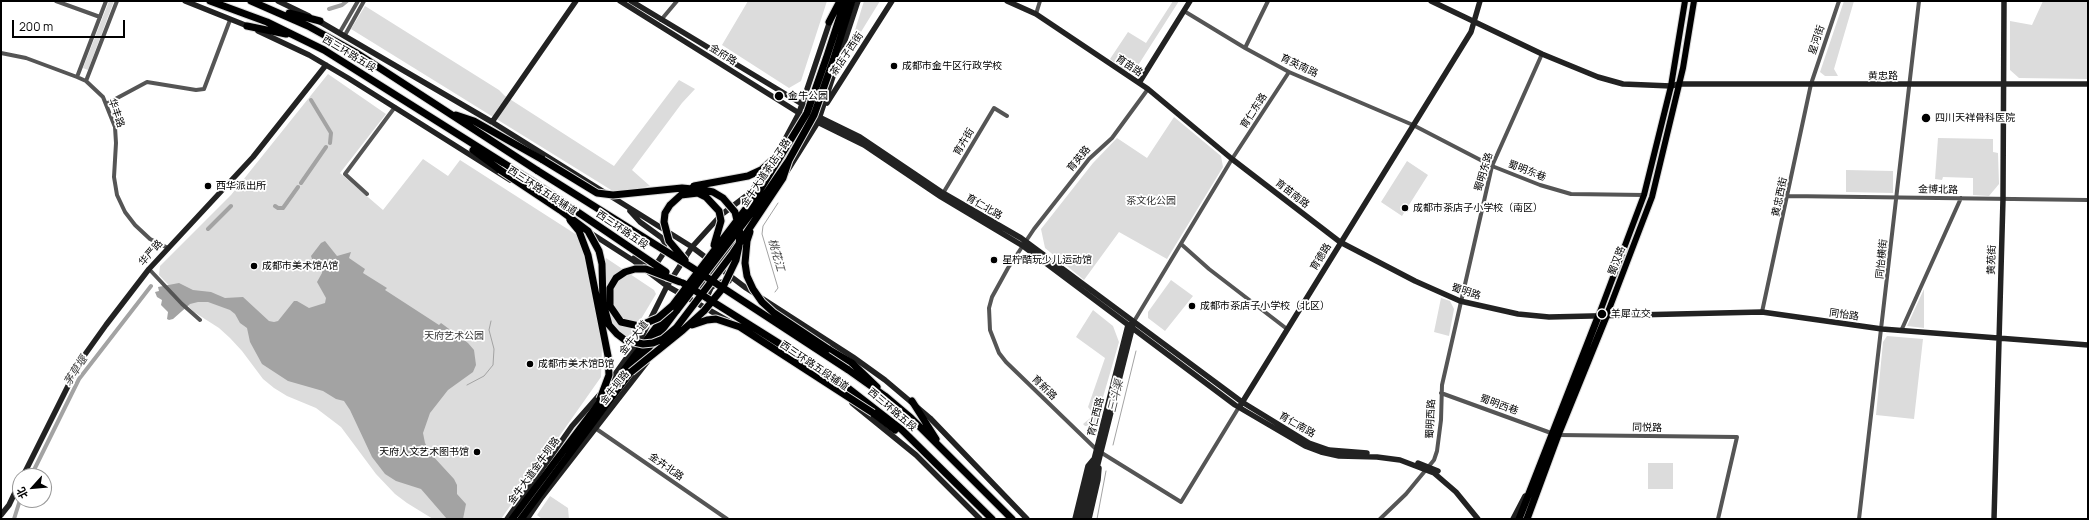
<!DOCTYPE html>
<meta charset="utf-8">
<style>
body{margin:0}
#map{position:relative;width:2089px;height:520px;overflow:hidden;background:#fff;font-family:Manrope,"Noto Sans SC",sans-serif}
canvas{display:block}
.frame{position:absolute;inset:0;border:2px solid #000;pointer-events:none}
.north{position:absolute;left:12px;top:468px;width:40px;height:40px;box-sizing:border-box;background:#fff;border:1px solid #999;border-radius:50%;rotate:243deg;font-size:11px;font-weight:700;line-height:16px;text-align:center;color:#000}
.north::after{content:'';display:block;margin:auto;width:14px;height:18px;background:#000;clip-path:polygon(50% 0,100% 100%,50% 72%,0 100%)}
.scale{position:absolute;left:12px;top:20px;width:113px;height:18px;box-sizing:border-box;border:2px solid #000;border-top:0;padding-left:5px;font-size:12px;line-height:14px;white-space:nowrap;color:#000;-webkit-text-stroke:3px #fff;paint-order:stroke}
</style>
<div id="map">
<canvas width="2089" height="520"></canvas>
<div class="frame"></div>
<div class="north">北</div>
<div class="scale">200 m</div>
</div>
<script>
const context = document.querySelector('canvas').getContext('2d');
context.lineJoin = 'round';
function paint(path, color) { context.fillStyle = color; context.fill(path, 'evenodd'); }
const poly = rows => new Path2D(rows.map(r => 'M' + r).join(''));
function stroke(path, color, width, dash) { context.strokeStyle = color; context.lineWidth = width; context.lineCap = dash ? 'butt' : 'round'; context.setLineDash(dash || []); context.stroke(path); }
function write(font, color, halo, rows, align = 'center') {
  context.font = font + ' Manrope,"Noto Sans SC",sans-serif'; context.lineWidth = 3.5; context.setLineDash([]); context.textBaseline = 'middle'; context.strokeStyle = halo; context.fillStyle = color; for (const [text, x, y, turn = 0] of rows) {
    context.save(); context.translate(x, y); context.rotate((+turn || 0) * Math.PI / 180); context.textAlign = isNaN(turn) ? turn : align; if (halo) context.strokeText(text, 0, 0); context.fillText(text, 0, 0); context.restore();
  }
}
paint(poly([
 [109,1,114,1,88,70,83,68],
 [748,1,827,1,801,81,789,88,722,45],
 [864,1,880,1,848,53],
 [1173,1,1179,1,1137,67,1124,70,1110,59,1128,32,1146,43],
 [1844,1,1854,1,1834,69,1838,76,1825,76,1820,72],
 [2043,1,2088,1,2088,79,2019,78,2010,70,2010,21,2032,25],
 [365,6,499,90,505,96,614,166,679,80,695,89,682,103,632,170,650,186,616,193,351,29],
 [328,74,386,114,340,173,383,210,423,159,448,176,460,160,580,237,602,346,601,377,501,519,433,519,407,503,395,494,376,474,341,427,316,408,287,396,274,388,263,379,242,351,230,338,219,328,194,312,159,275,160,266,231,195],
 [1174,117,1221,156,1223,167,1167,259,1119,232,1084,280,1045,248,1041,229,1093,163,1117,138,1147,158],
 [1938,138,1993,139,1993,152,1998,153,1999,184,1989,196,1973,195,1973,178,1943,177,1942,180,1935,179],
 [1407,161,1428,175,1402,216,1381,202],
 [1846,170,1893,171,1893,193,1846,192],
 [606,258,654,290,656,294,629,339,615,327,607,309,605,294],
 [1171,280,1193,296,1165,331,1148,318,1148,312],
 [1924,289,1924,328,1907,326],
 [1441,298,1450,301,1454,309,1449,336,1434,332],
 [1093,310,1113,326,1119,342,1095,425,1085,426,1083,424,1094,415,1088,407,1105,358,1076,337],
 [1887,336,1923,339,1914,419,1876,415,1883,342],
 [1648,463,1673,463,1673,489,1648,489],
 [550,496,568,508,569,519,542,519,537,515]
]), '#dcdcdc');
paint(poly([
 [325,241,337,256,351,252,349,258,365,269,363,273,387,288,385,290,439,325,441,323,468,343,474,350,476,365,473,372,448,390,430,413,423,433,425,443,431,454,454,479,457,485,457,494,466,504,463,519,447,519,421,489,396,481,385,474,372,457,350,410,344,401,336,399,323,391,288,381,262,364,250,342,247,328,240,323,235,314,230,310,208,302,198,302,190,304,173,319,169,320,167,319,168,312,161,305,162,300,157,297,155,292,159,291,158,287,179,283,193,290,211,292,225,298,243,297,269,321,274,322,278,321,294,301,297,301,309,308,325,303,326,298,317,282,322,273,323,261,312,259,311,256,321,243]
]), '#a3a3a3');
stroke(poly([
 [775,292,778,288,762,234,763,226,778,203],
 [467,385,484,376,493,365,494,349,489,330,491,321],
 [1113,445,1136,351],
 [1097,519,1106,471]
]), '#a3a3a3', 1);
stroke(poly([
 [329,9,342,5,347,1],
 [311,100,331,133,330,143],
 [301,183,326,147],
 [275,206,278,208,283,208,298,187],
 [208,229,231,206],
 [31,476,79,379,151,286],
 [14,519,20,500]
]), '#a3a3a3', 4);
const primary = poly([
 [1598,317,1644,195,1671,86,1685,1],
 [1606,317,1652,197,1683,68,1694,1]
]);
const highway = poly([
 [210,1,267,22,324,50,532,181],
 [251,1,308,26,355,52,538,171],
 [289,13,320,21],
 [829,22,840,1],
 [247,26,286,34],
 [826,59,845,1],
 [833,61,852,1],
 [456,115,474,121,543,160],
 [473,150,500,170],
 [828,349,852,363,877,387],
 [847,369,885,396,911,418,1012,519],
 [839,381,902,430,992,519],
 [912,401,936,439],
 [873,413,895,430],
 [512,519,666,314],
 [521,519,677,310],
 [1519,519,1598,317],
 [1527,519,1558,435,1606,317]
]);
stroke(primary, '#dbdbdb', 8);
stroke(highway, '#dbdbdb', 9);
stroke(poly([
 [56,1,100,17],
 [1184,11,1245,48,1289,72,1413,125,1492,166,1540,185,1571,194,1644,195],
 [1036,14,1040,1],
 [661,20,677,1],
 [340,32,358,1],
 [345,35,364,1],
 [1245,48,1268,1],
 [1,53,26,58,77,77,86,81,103,97,115,127,116,143,114,177,117,195,125,212,135,225,150,239,168,248],
 [77,77,106,1],
 [86,81,117,1],
 [1148,89,1112,138,1089,159,1034,229,1008,268,992,297,989,308,990,330,999,353,1006,362,1097,450,1181,502,1239,407],
 [106,104,147,82,196,90,204,89,230,20],
 [367,194,345,174,395,107],
 [942,195,994,108,1007,116],
 [1788,196,2088,200],
 [1181,244,1209,269,1287,329],
 [149,269,182,304,200,320],
 [1762,312,1811,84,1839,1],
 [1133,323,1232,159,1289,72],
 [1901,331,1961,198],
 [1441,393,1551,433],
 [595,428,727,519],
 [1558,435,1737,437,1718,519],
 [1380,519,1406,494,1434,460,1437,451,1441,420,1442,385,1492,166,1542,54],
 [1859,519,1919,1]
]), '#555', 4);
stroke(poly([
 [185,1,250,27],
 [278,1,309,16],
 [620,1,799,113,864,145,941,197,1023,246,1235,405,1305,446,1321,452,1339,456,1377,457,1400,460,1434,473,1456,492,1478,519],
 [631,1,802,104,819,117,860,137,943,193,1021,238,1242,402,1309,443,1329,450,1367,453],
 [1007,1,1036,14,1148,89,1232,159,1340,242,1415,281,1460,301,1518,314,1549,317,1762,312,1882,329,2088,345],
 [1431,1,1542,54,1598,77,1623,84,1671,86,1679,84,2088,84],
 [317,20,492,122,692,247,746,288,853,357,885,380,930,418,1027,519],
 [258,31,309,55,348,78,510,180],
 [1139,83,1190,1],
 [827,103,892,1],
 [492,122,576,1],
 [786,173,818,122,858,1],
 [630,211,640,222,662,238,665,243,663,254,657,263,651,264,634,258],
 [589,232,634,261,667,286,730,322],
 [698,294,740,236],
 [707,300,707,297,711,288,717,283,729,281],
 [608,384,642,336,667,286,692,247,721,215,750,193,775,158,799,113,831,18],
 [852,403,916,455,980,519],
 [1240,406,1471,32,1480,1],
 [1418,463,1438,471],
 [23,476,81,360,106,325,149,269,253,157,326,65],
 [1,515,9,505,20,482],
 [507,519,572,426,601,393],
 [527,519,542,497,647,362],
 [1075,519,1088,466,1093,460],
 [1079,519,1128,325,1131,324],
 [1084,519,1133,325],
 [1089,519,1098,480,1099,468],
 [1513,519,1525,496],
 [1994,519,2003,199,2004,1]
]), '#222', 5.5);
stroke(primary, '#000', 6);
stroke(highway, '#000', 7);
const highwayBridge = poly([
 [543,160,597,193,613,195,682,188,703,190,713,192,723,198,735,212,740,233,739,246,736,260,722,289,704,311,683,330,631,372],
 [500,170,560,210,588,231,599,251,602,264,603,303,609,325,617,334,625,340,643,344,653,343,663,339,676,328,733,253,783,178,789,160],
 [538,171,691,267,847,369],
 [532,181,666,272],
 [694,186,748,176,761,170,779,154],
 [570,220,579,231,588,255,608,356,609,375,600,399],
 [750,232,747,241,745,263,747,276,753,289,762,302,774,313,828,349],
 [685,260,669,241,664,222,665,213,670,205,681,195,698,193,706,197,719,211,721,221,714,245],
 [680,282,646,269,635,269,625,272,616,278,610,288,610,306,621,322,639,326,658,318,672,306,760,190,807,113,826,59],
 [683,283,839,381],
 [677,310,765,195,789,160,814,115,833,61],
 [692,325,707,320,716,319,740,327,873,413]
]);
stroke(highwayBridge, '#dbdbdb', 9, []);
stroke(highwayBridge, '#000', 7);
for (const [x, y, r, color] of [
 [894,66,4,"#000"],
 [779,96,5,"#000"],
 [1926,118,5,"#000"],
 [208,186,4,"#000"],
 [1405,208,4,"#000"],
 [994,260,4,"#000"],
 [254,266,4,"#000"],
 [1192,306,4,"#000"],
 [1602,314,5,"#000"],
 [530,364,4,"#000"],
 [477,452,4,"#000"]
]) { const dot = new Path2D(); dot.arc(x, y, r, 0, 2 * Math.PI); context.fillStyle = color; context.fill(dot); stroke(dot, '#fff', 1.5); }
write('10px', '#000', '#fff', [
 ["星河街",1817,40,-72],
 ["西三环路五段",349,54,31],
 ["茶店子西街",847,54,-56],
 ["金府路",723,55,32],
 ["育苗路",1129,66,34],
 ["育英南路",1299,66,25],
 ["黄忠路",1883,76],
 ["育仁东路",1254,111,-57],
 ["华丰路",116,113,71],
 ["育卉街",964,142,-59],
 ["育英路",1079,159,-50],
 ["蜀明东巷",1527,171,21],
 ["蜀明东路",1484,172,-73],
 ["金牛大道茶店子路",766,173,-56],
 ["金博北路",1938,190,1],
 ["西三环路五段辅道",542,191,33],
 ["育苗南路",1292,194,38],
 ["黄忠西街",1780,197,-78],
 ["育仁北路",984,207,30],
 ["西三环路五段",622,230,34],
 ["华严路",151,253,-49],
 ["育德路",1321,257,-58],
 ["同怡横街",1882,259,-84],
 ["黄苑街",1992,260,-88],
 ["蜀汉路",1617,261,-69],
 ["蜀明路",1466,292,18],
 ["同怡路",1844,315,8],
 ["金牛大道",634,338,-52],
 ["西三环路五段辅道",814,366,34],
 ["金牛坝路",615,388,-52],
 ["育新路",1044,388,44],
 ["蜀明西巷",1499,405,20],
 ["西三环路五段",892,410,40],
 ["育仁西路",1096,417,-76],
 ["蜀明西路",1431,419,-87],
 ["育仁南路",1297,425,30],
 ["同悦路",1647,428,1],
 ["金卉北路",666,467,35],
 ["金牛大道金牛坝路",534,471,-54]
]);
write('10px', '#000', '#fff', [
 ["成都市金牛区行政学校",902,66],
 ["金牛公园",788,96],
 ["四川天祥骨科医院",1935,118],
 ["西华派出所",216,186],
 ["成都市茶店子小学校（南区）",1413,208],
 ["星柠酷玩少儿运动馆",1002,260],
 ["成都市美术馆A馆",262,266],
 ["成都市茶店子小学校（北区）",1200,306],
 ["羊犀立交",1611,314],
 ["成都市美术馆B馆",538,364],
 ["天府人文艺术图书馆",469,452,"right"]
], 'left');
write('10px', '#333', '#fff', [
 ["茶文化公园",1151,201],
 ["天府艺术公园",454,336]
]);
write('italic 11px', '#444', '#fff', [
 ["桃花江",776,255,74],
 ["茅草堰",76,371,-57],
 ["三斗渠",1116,396,-76]
]);
</script>
